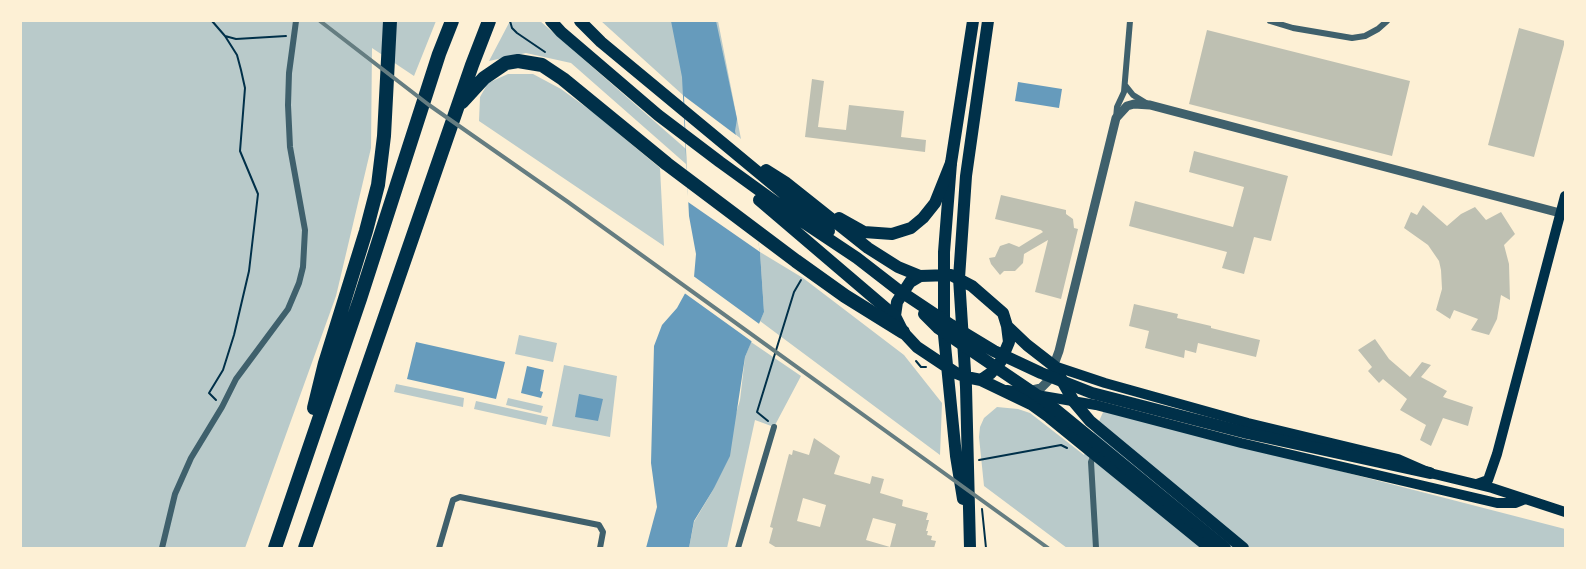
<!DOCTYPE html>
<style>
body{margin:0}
#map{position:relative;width:1586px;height:569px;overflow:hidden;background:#fdf0d5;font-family:"Fira Sans",sans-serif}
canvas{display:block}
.frame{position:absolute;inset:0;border:22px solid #fdf0d5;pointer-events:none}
</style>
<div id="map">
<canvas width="1586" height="569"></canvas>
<div class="frame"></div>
</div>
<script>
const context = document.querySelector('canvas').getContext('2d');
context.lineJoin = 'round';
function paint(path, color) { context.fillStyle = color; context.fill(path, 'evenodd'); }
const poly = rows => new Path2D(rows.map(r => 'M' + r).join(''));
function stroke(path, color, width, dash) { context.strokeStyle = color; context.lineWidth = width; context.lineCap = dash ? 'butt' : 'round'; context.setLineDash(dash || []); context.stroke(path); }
paint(poly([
 [21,21,436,21,414,76,372,48,371,148,336,296,245,548,21,548],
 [510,21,540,21,686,149,686,164,571,63,526,53,489,61],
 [601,21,718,21,741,139,684,96],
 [508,74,533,74,561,89,594,113,660,168,664,246,479,121,480,97,488,83],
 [760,252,803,278,904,355,942,403,940,455,760,321,764,312],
 [519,335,557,343,553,362,515,354],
 [751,342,801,376,774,427,755,420,727,548,689,548,694,522,713,490,740,400,745,357],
 [564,365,617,376,610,437,552,426],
 [396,384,464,398,463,407,394,392],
 [508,398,543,406,541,413,506,405],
 [476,401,548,417,546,425,474,409],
 [997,407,1018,409,1030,413,1084,455,1104,410,1565,529,1565,548,1067,548,984,486,979,437,980,427,984,418]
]), '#b9caca');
paint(poly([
 [671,21,716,21,737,119,735,131,760,252,764,312,745,357,730,456,713,490,694,521,689,548,646,548,657,507,651,463,654,346,662,325,677,308,694,277,696,254,689,216,682,77],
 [1018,82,1062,89,1059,108,1015,101],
 [416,342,505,362,496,399,407,379],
 [527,366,544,370,540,391,543,392,541,398,521,393],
 [579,394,603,399,598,421,575,417]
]), '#669bbc');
paint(poly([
 [684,96,740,138,760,252,688,202],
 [692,275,762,326,754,343,683,292]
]), '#fdf0d5');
paint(poly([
 [1519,28,1565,41,1534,157,1488,145],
 [1207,30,1410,81,1392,156,1189,104],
 [812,79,824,81,818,127,846,130,849,105,904,111,901,137,926,140,925,152,805,137],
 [1194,151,1288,176,1271,241,1254,237,1244,274,1222,268,1227,252,1129,226,1135,201,1233,227,1244,187,1189,172],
 [1001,195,1066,210,1066,214,1073,219,1074,228,1078,229,1061,299,1035,292,1048,240,1024,254,1023,263,1015,271,1004,271,1000,275,991,264,989,258,995,257,1000,246,1009,243,1019,247,1043,232,1041,230,995,219],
 [1423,205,1447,226,1461,214,1475,207,1486,220,1501,212,1515,234,1504,245,1509,264,1510,300,1501,295,1497,319,1489,335,1471,330,1478,319,1454,310,1450,319,1436,310,1442,289,1441,270,1439,261,1428,245,1404,228,1411,212,1417,215],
 [1134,304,1178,314,1177,318,1211,326,1211,328,1260,340,1256,357,1198,343,1196,353,1185,350,1184,358,1145,348,1149,331,1129,326],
 [1375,339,1389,359,1410,377,1422,362,1431,365,1421,377,1447,391,1443,397,1473,407,1468,426,1443,418,1431,446,1420,440,1426,425,1400,410,1407,399,1383,379,1379,383,1368,371,1372,367,1358,350],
 [814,438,840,456,834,474,870,484,872,476,884,479,880,493,903,500,902,506,928,513,926,520,929,520,926,531,928,531,927,535,932,536,931,540,936,541,934,548,777,548,769,543,773,528,770,527,789,454,792,455,793,450,809,455],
 [803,498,826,505,820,527,797,521],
 [873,518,896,524,890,547,866,540]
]), '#bec0b2');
stroke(poly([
 [212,21,225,36,236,39,286,36],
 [510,21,512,28,517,33,545,52],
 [916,361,921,367,926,367],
 [216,400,209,393,223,370,234,335,249,271,258,194,240,151,245,88,241,70,237,55,225,36],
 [768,421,757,412,794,292,801,280],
 [979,460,1061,445,1067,448],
 [982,509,986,548]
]), '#003049', 2);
stroke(poly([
 [1270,21,1293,28,1352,38,1365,36,1378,29,1387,21],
 [1125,85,1133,95,1146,103],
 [1116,118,1117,107,1124,92,1130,21],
 [1094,454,1091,462,1096,548],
 [162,548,175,494,191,458,222,407,236,379,288,309,299,283,303,267,305,230,290,147,288,105,289,73,296,21],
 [439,548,453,500,460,497,599,525,603,532,600,548],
 [738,548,774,427]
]), '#3f606c', 6);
stroke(poly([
 [1028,391,1041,388,1048,381,1059,351,1116,118,1127,106,1134,104,1150,105,1560,213]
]), '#3f606c', 9);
stroke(poly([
 [1054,366,1105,383,1248,423,1398,459,1430,473,1492,488,1565,512],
 [1007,390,1096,405,1241,443,1497,503,1515,503,1525,499],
 [1477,484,1488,480,1497,454,1565,196]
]), '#003049', 10);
stroke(poly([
 [1007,326,1027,345,1054,366,1074,402,1090,421,1243,548],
 [981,380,991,373,1001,361,1009,342,1007,326,1003,313,972,286,951,275,920,276,910,282,897,302,895,316,903,332,917,347,956,373,966,377,981,380,1031,404,1049,417,1210,548],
 [963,499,956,456,944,335,944,252,951,163,973,21],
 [970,548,966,387,959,278,966,176,988,21]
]), '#003049', 12);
stroke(poly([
 [551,21,561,32,658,115,720,162,803,222,857,258,897,289,951,325,994,351,1041,373,1092,393,1247,433,1430,473],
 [580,21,601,42,829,231],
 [766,170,785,182,868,248,898,267,920,276],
 [759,200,895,316],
 [839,218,864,232,892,234,911,228,923,218,935,203,951,163],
 [924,314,938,328,1044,400,1225,548]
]), '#003049', 12);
stroke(poly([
 [462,102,484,78,506,63,518,61,542,65,563,79,667,164,796,261,845,296,903,332],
 [314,408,325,363,366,231,378,185,384,136,390,21],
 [275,548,360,299,439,54,452,21],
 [305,548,472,65,489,21]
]), '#003049', 14);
stroke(poly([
 [320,21,429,105,568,202,1048,548]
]), '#657d81', 4);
</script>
